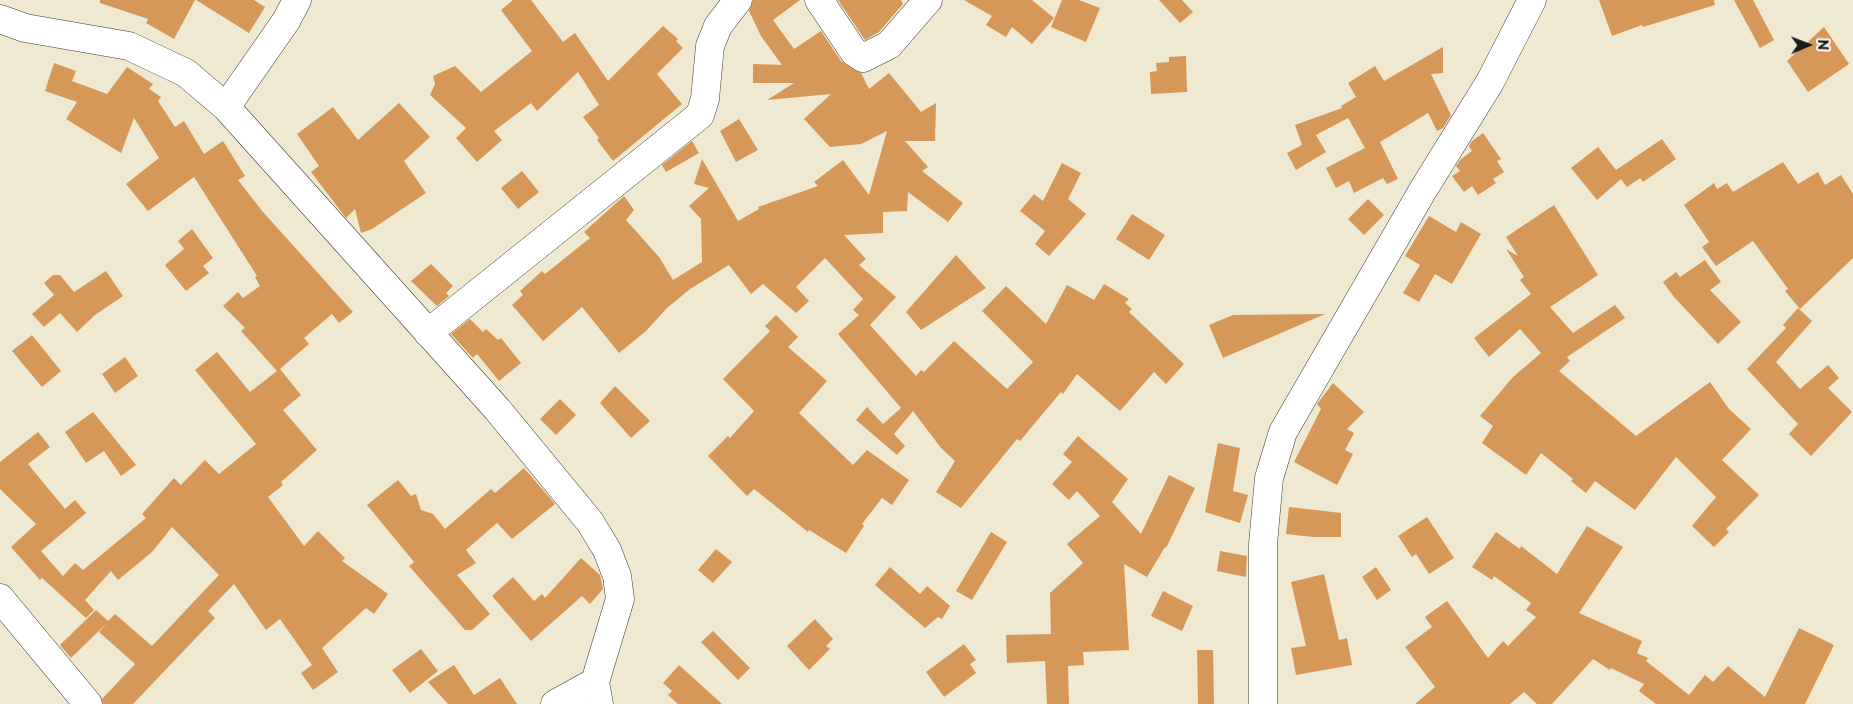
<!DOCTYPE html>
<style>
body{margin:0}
#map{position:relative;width:1853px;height:704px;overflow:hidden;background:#eee9d0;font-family:"Playpen Sans",sans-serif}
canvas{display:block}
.north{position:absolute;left:1783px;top:20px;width:50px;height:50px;-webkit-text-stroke:4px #fdfcf7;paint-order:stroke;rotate:89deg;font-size:14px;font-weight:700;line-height:20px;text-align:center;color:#1c1c1c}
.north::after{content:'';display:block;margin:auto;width:18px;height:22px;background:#1c1c1c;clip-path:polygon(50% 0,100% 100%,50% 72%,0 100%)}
</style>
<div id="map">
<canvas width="1853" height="704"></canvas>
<div class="north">N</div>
</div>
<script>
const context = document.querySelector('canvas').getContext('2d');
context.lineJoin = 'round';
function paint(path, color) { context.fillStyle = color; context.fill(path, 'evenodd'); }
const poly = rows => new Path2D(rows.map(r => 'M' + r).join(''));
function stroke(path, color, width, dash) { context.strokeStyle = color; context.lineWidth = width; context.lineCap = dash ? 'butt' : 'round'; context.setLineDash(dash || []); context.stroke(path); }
paint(poly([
 [100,0,195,0,174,39,146,23,148,19,100,3],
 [196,0,254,0,265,7,249,33],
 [513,0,531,0,563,42,575,33,608,81,663,26,678,39,676,41,683,48,657,74,682,104,613,161,597,140,599,138,583,117,599,105,578,72,537,111,531,103,494,131,502,140,477,162,456,138,466,128,430,95,435,84,433,76,455,66,481,92,532,51,501,10],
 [753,0,800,0,773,20,794,49,821,31,841,61,861,73,869,89,889,73,921,112,936,103,935,141,905,141,928,167,922,171,963,203,948,222,908,192,907,211,883,212,883,233,844,235,866,259,859,265,896,297,870,325,916,376,921,370,924,372,954,341,1007,389,1033,362,982,311,1006,286,1046,324,1067,285,1094,300,1104,284,1129,299,1125,303,1132,309,1129,312,1184,364,1166,384,1154,372,1120,411,1077,374,1063,394,1061,392,1020,441,1017,439,961,508,936,492,955,461,941,448,913,411,894,434,905,446,897,455,856,420,867,407,883,424,901,408,838,334,859,315,853,310,863,299,825,258,796,287,809,301,796,313,763,284,751,294,729,265,690,289,667,308,646,331,619,353,582,307,543,341,512,305,523,295,520,291,542,271,545,274,590,238,584,232,624,196,634,210,626,220,659,257,673,280,702,262,701,219,689,206,709,188,694,184,702,159,738,221,759,209,758,207,818,186,814,182,843,160,869,195,887,131,861,144,830,147,804,119,831,94,767,100,794,83,753,83,753,64,782,65,761,36,749,11],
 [838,0,901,0,903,4,879,32,865,40],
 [964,0,1032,0,1054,18,1032,44,1012,27,1006,37,986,25,992,16],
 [1062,0,1079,0,1100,8,1086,42,1051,27],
 [1159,0,1182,0,1193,12,1180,23],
 [1599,0,1714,0,1715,5,1643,27,1642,25,1612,36],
 [1734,0,1753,0,1774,40,1760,48],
 [1824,27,1849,64,1808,92,1787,61],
 [1443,47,1443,73,1431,74,1451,115,1443,128,1437,131,1428,113,1380,142,1398,179,1387,184,1383,178,1354,193,1349,181,1336,188,1326,168,1365,148,1348,118,1316,135,1326,152,1296,170,1287,153,1302,145,1295,125,1342,108,1341,106,1356,97,1348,83,1375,66,1384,81],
 [1186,56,1187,92,1151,94,1150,72,1157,71,1156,63,1169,62,1169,57],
 [54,63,76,71,72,81,107,94,127,67,153,84,149,89,161,97,158,101,175,127,184,121,204,154,223,141,245,176,238,180,263,212,353,312,339,323,332,314,304,338,309,344,280,369,301,395,283,410,317,450,281,482,283,485,268,497,304,546,318,531,345,558,342,561,388,594,374,614,366,608,322,648,338,672,313,690,301,673,312,665,280,619,266,630,234,584,208,611,215,618,133,704,103,704,102,699,135,664,99,632,107,623,71,658,60,645,96,610,108,621,115,614,152,646,219,575,172,527,152,552,118,580,111,571,85,600,94,610,86,618,42,578,40,580,11,547,36,524,0,489,0,462,38,432,50,447,28,464,65,509,75,500,86,513,41,551,63,576,75,563,83,570,146,518,142,514,174,478,181,485,205,460,219,474,256,444,195,370,217,352,250,392,277,371,241,331,245,328,223,306,238,292,243,298,260,286,255,277,257,276,194,177,148,211,126,184,159,158,134,118,121,153,66,119,77,102,45,91],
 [399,103,430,137,404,161,426,193,372,229,361,233,355,209,346,218,311,172,319,166,297,134,333,107,358,140],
 [739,119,758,150,736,162,720,131],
 [1483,133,1501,159,1497,161,1504,172,1493,179,1496,183,1478,195,1472,186,1464,192,1452,176,1460,171,1456,166,1461,159,1472,151,1469,146,1472,141],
 [1662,139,1676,159,1643,182,1640,178,1627,187,1621,179,1597,200,1571,168,1598,147,1616,170],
 [692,141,699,153,666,172,662,165],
 [1783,162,1798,184,1818,172,1825,185,1841,175,1853,194,1853,258,1800,309,1785,291,1788,289,1753,241,1716,266,1702,247,1709,242,1684,205,1714,183,1717,189,1727,183,1733,192],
 [1062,163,1081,173,1068,199,1086,214,1049,256,1035,244,1045,231,1020,211,1034,194,1043,201],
 [522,171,539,192,518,209,501,188],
 [1368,199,1384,215,1364,235,1348,219],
 [1554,205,1598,275,1550,307,1573,333,1615,305,1625,318,1567,357,1570,361,1559,371,1636,436,1710,382,1729,409,1751,429,1722,460,1759,495,1726,529,1729,532,1714,547,1692,526,1716,497,1676,457,1635,510,1595,481,1586,493,1571,481,1573,479,1541,453,1526,475,1482,443,1493,426,1480,416,1513,377,1541,353,1520,329,1489,357,1474,338,1531,294,1520,280,1524,277,1506,249,1518,256,1506,237],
 [1132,214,1165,235,1149,260,1116,239],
 [1429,216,1456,232,1461,222,1481,234,1452,284,1435,274,1419,302,1403,293,1420,265,1405,256],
 [192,229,213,258,203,266,209,273,186,291,165,265,184,249,178,241],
 [956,255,986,288,921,330,906,312],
 [1705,260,1721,282,1710,290,1741,322,1718,344,1674,297,1663,282,1676,272,1680,277],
 [431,264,453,286,446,293,449,296,437,306,411,281],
 [106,271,123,296,95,315,77,332,60,313,44,327,32,314,54,295,44,283,53,275,60,275,74,292],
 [1798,308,1812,321,1776,362,1800,389,1828,365,1839,378,1828,388,1852,412,1811,456,1789,434,1798,424,1747,369,1786,328,1783,325],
 [1325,314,1223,358,1209,325,1233,315],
 [776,315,798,337,788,347,827,381,799,413,853,465,867,450,909,480,892,505,882,498,862,524,864,526,846,553,809,530,808,532,754,489,747,496,708,456,728,436,730,438,754,411,723,379,770,331,765,326],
 [470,319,483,332,486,329,498,340,501,338,521,363,499,381,477,354,473,358,451,334],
 [32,335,61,371,42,387,12,351],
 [125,357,138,376,115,393,102,374],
 [1333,383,1364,412,1347,429,1354,433,1345,450,1353,454,1337,485,1294,462,1321,409,1317,404],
 [615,386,650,421,631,438,600,403],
 [560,399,576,415,556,435,540,419],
 [93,412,136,465,121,476,104,451,86,463,65,432],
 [1078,436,1128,479,1112,502,1141,534,1169,475,1195,488,1166,548,1165,547,1147,577,1124,564,1129,650,1083,652,1084,665,1068,666,1069,704,1047,704,1045,661,1007,663,1006,635,1051,634,1050,593,1083,563,1067,544,1100,516,1077,491,1069,500,1052,484,1072,462,1063,454],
 [1218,443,1240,448,1233,491,1248,495,1240,523,1205,512],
 [524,468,555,504,512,539,497,523,466,550,476,563,457,575,490,614,472,630,465,630,409,566,414,562,367,505,398,480,411,496,416,494,421,510,433,514,445,529,491,489,495,493],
 [1289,507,1341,513,1341,537,1313,537,1286,534],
 [1427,517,1454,558,1429,574,1416,554,1412,557,1398,536],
 [1587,526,1623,547,1579,613,1642,641,1637,653,1648,658,1646,661,1689,695,1705,675,1713,682,1728,666,1765,697,1799,628,1834,645,1805,704,1656,704,1639,691,1644,684,1611,668,1610,670,1593,659,1552,704,1537,704,1524,692,1510,704,1415,704,1435,687,1405,647,1432,627,1425,617,1447,601,1488,658,1503,641,1508,646,1536,617,1526,610,1531,603,1494,576,1492,580,1472,567,1496,532,1520,549,1521,546,1557,574],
 [991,532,1007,542,972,600,956,591],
 [716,549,732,562,713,583,698,570],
 [1220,551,1247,556,1246,577,1217,571],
 [581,558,600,575,603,589,590,604,582,596,531,641,492,596,513,577,534,601,542,594,545,598],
 [890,567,920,594,927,586,950,606,942,619,938,617,925,628,875,585],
 [1376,567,1391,590,1377,600,1362,577],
 [1324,574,1339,640,1347,638,1352,665,1296,675,1291,648,1306,646,1291,582],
 [1163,591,1193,606,1182,631,1151,616],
 [815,619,833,639,826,646,830,649,809,670,787,646],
 [713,631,750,668,738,680,701,642],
 [964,644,976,660,970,664,976,673,944,697,926,672],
 [421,649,438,671,410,693,392,670],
 [1197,650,1213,650,1214,704,1198,704],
 [454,665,474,695,500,678,517,704,448,704,428,682],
 [679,665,722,704,678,704,668,695,672,691,663,683]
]), '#d59859');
const minor = poly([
 [819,0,854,52,863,58,889,45,928,0],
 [0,19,25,28,129,46,186,73,226,107,497,409,590,522,607,550,617,576,620,599,595,682,599,704],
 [226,107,286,21,297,0],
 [428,333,700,115,705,99,710,46,718,26,738,0],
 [0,598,88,704],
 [555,704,595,682],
 [1263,704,1263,544,1269,478,1283,432,1423,190,1490,82,1532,0]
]);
stroke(minor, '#3c3b37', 29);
stroke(minor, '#fff', 28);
</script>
